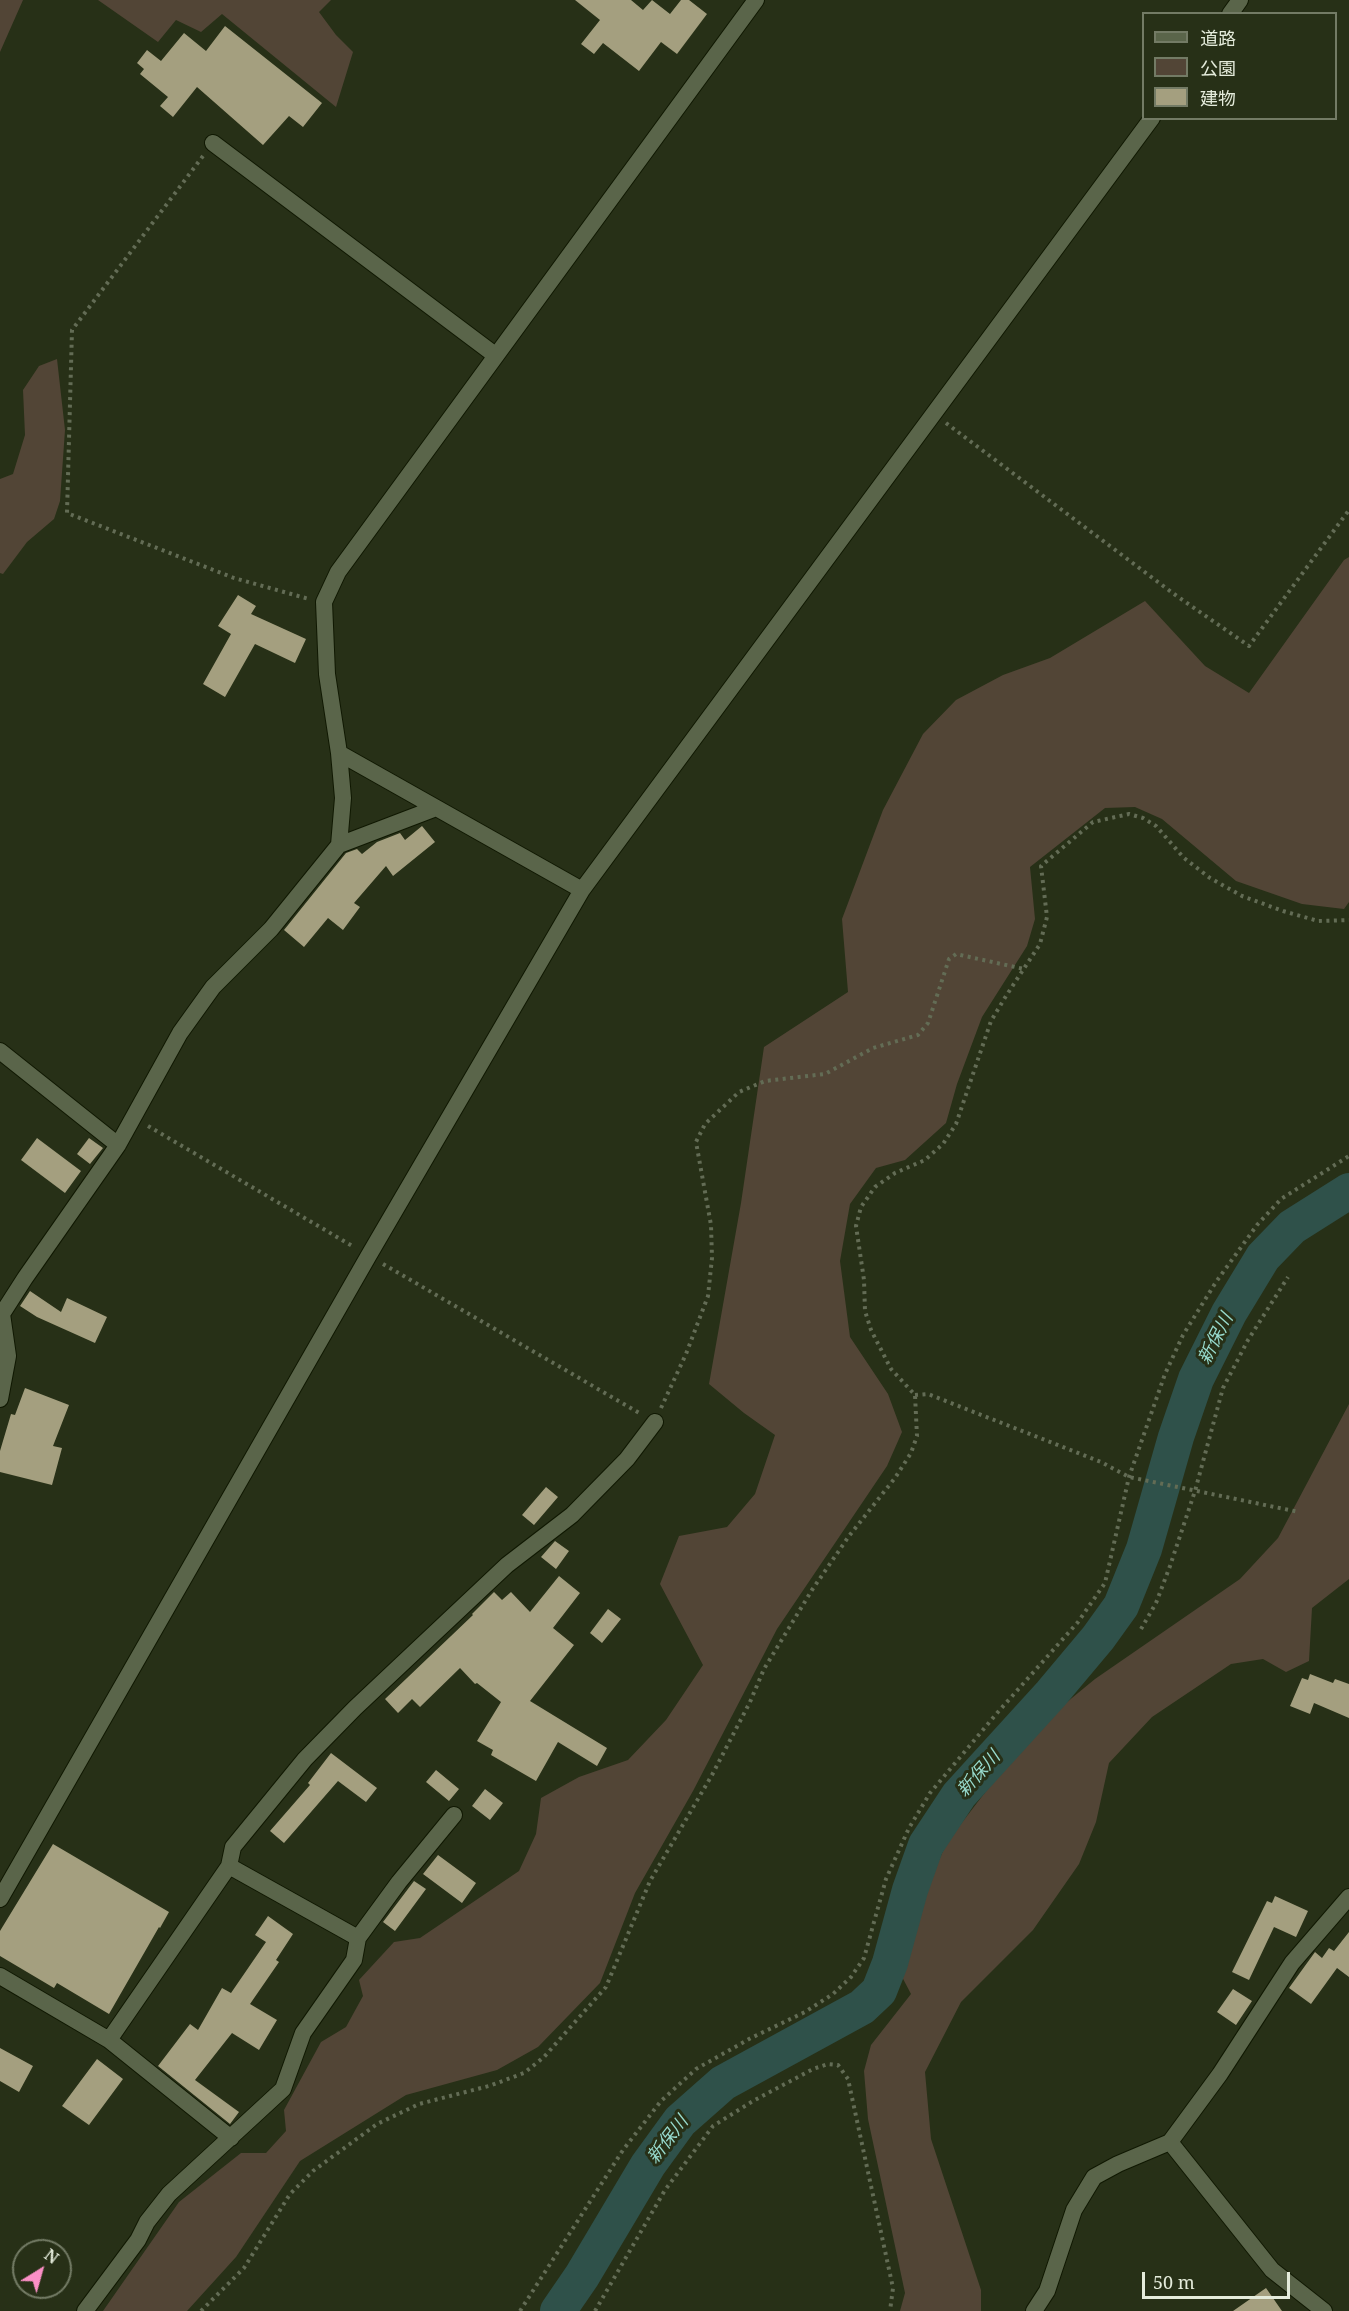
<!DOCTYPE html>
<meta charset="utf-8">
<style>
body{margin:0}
#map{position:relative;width:1349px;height:2311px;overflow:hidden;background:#273017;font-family:"Noto Serif","Noto Sans JP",serif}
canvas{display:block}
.legend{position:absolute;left:1142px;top:12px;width:195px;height:108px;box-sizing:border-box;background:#273017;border:2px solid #737b65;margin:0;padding:8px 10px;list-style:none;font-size:18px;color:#e4ebdb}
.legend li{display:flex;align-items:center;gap:12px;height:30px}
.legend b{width:30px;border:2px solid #737b65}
.north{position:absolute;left:12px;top:2239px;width:60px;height:60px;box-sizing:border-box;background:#273017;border:2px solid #737b65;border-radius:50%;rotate:37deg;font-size:16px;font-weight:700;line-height:24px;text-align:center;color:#e4ebdb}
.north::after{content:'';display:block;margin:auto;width:21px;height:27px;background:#fb8fc6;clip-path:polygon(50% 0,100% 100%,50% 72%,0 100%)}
.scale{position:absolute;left:1142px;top:2272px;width:148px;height:27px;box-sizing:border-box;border:3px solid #e4ebdb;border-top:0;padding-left:8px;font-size:18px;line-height:21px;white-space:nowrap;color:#e4ebdb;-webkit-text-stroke:4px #273017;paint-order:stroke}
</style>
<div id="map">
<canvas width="1349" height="2311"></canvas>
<ul class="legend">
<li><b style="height:8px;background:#5a654a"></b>道路</li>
<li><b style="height:16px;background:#524536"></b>公園</li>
<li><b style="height:16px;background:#a49f7f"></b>建物</li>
</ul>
<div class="north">N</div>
<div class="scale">50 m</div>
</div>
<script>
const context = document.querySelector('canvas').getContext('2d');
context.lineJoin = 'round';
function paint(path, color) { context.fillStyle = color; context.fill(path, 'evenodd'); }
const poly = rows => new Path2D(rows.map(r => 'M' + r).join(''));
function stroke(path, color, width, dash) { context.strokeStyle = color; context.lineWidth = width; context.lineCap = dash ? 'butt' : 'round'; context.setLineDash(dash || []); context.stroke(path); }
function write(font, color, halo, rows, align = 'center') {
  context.font = font + ' "Noto Serif","Noto Sans JP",serif'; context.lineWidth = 6; context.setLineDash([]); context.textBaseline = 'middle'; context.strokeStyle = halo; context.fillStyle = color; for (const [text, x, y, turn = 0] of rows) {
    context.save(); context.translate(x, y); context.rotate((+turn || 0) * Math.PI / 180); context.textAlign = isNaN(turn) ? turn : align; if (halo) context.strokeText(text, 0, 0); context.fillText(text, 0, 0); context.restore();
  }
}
paint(poly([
 [0,0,23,0,0,52],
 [98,0,331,0,319,12,336,35,353,52,336,107,222,14,201,32,176,20,158,42],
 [57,359,65,430,60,501,54,519,27,542,3,574,0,573,0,479,13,474,25,435,23,390,39,366],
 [1349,557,1349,902,1344,909,1302,904,1236,881,1162,819,1135,807,1105,808,1030,867,1035,919,1027,946,982,1017,957,1084,946,1123,905,1160,876,1168,850,1204,840,1261,850,1337,888,1394,902,1432,887,1466,777,1629,693,1791,635,1893,600,1983,538,2047,497,2070,406,2095,300,2161,236,2257,187,2311,103,2311,179,2202,241,2153,266,2153,286,2131,284,2110,321,2042,346,2027,363,1996,359,1980,394,1942,420,1938,519,1871,536,1834,541,1798,579,1777,628,1760,666,1720,703,1665,660,1584,679,1536,727,1527,755,1494,775,1435,744,1413,709,1384,741,1203,764,1047,848,992,842,919,883,810,923,734,956,700,1003,675,1050,658,1145,601,1205,666,1249,693,1344,560],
 [1349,1404,1349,1579,1312,1608,1309,1661,1286,1672,1263,1659,1231,1664,1152,1717,1109,1763,1096,1822,1079,1864,1033,1930,961,2002,925,2072,931,2139,981,2290,981,2311,900,2311,905,2293,868,2119,864,2071,871,2045,911,1994,900,1973,923,1896,947,1842,1033,1730,1095,1679,1240,1579,1278,1538]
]), '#524536');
stroke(poly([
 [558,2311,582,2276,648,2165,680,2121,723,2083,862,2007,879,1991,890,1963,910,1890,926,1845,959,1795,1051,1694,1098,1638,1121,1606,1144,1549,1176,1437,1196,1379,1229,1313,1263,1257,1292,1227,1349,1191]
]), '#2f514a', 36);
paint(poly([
 [575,0,631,0,643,10,652,0,670,14,681,0,689,0,707,14,677,54,661,42,639,71,603,43,594,54,581,44,600,20],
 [225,26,322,103,303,127,289,116,263,145,197,87,173,117,160,106,168,97,140,74,144,69,137,63,147,50,161,61,184,33,206,51],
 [238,595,256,606,251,614,306,639,295,663,255,644,225,697,203,684,231,634,218,626],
 [422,826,435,842,393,876,386,866,354,903,360,907,343,930,328,918,304,947,284,930,346,853,357,849,362,854,377,842,400,833,405,840],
 [37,1138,81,1171,65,1193,21,1160],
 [89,1138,103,1148,90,1164,77,1154],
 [30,1291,61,1312,67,1298,107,1317,95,1343,37,1317,20,1306],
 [25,1388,69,1405,53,1446,62,1448,52,1485,0,1472,0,1451,11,1414,15,1415],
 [546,1487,558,1497,534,1525,522,1515],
 [555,1541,569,1551,556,1569,541,1557],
 [559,1576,580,1593,553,1628,574,1645,530,1701,607,1748,597,1766,558,1742,536,1781,491,1755,493,1750,477,1741,501,1702,477,1683,475,1684,460,1668,420,1707,412,1699,398,1713,385,1699,473,1615,472,1614,494,1592,502,1600,511,1592,530,1612],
 [608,1609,621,1619,602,1643,590,1633],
 [1310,1674,1333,1683,1335,1679,1349,1684,1349,1718,1314,1703,1310,1714,1290,1706,1302,1678,1308,1680],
 [331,1753,377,1788,366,1802,338,1781,284,1843,270,1831,310,1785,308,1783],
 [436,1770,459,1789,449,1801,426,1782],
 [485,1789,503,1803,490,1820,472,1806],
 [53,1844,169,1912,160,1928,159,1927,109,2014,57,1983,54,1988,0,1956,0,1931],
 [438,1855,476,1883,462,1903,423,1874],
 [414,1881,426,1889,395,1931,383,1922],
 [1275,1896,1308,1911,1296,1937,1274,1927,1249,1980,1232,1972,1267,1901,1272,1903],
 [268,1916,293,1934,276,1960,279,1962,250,2004,277,2020,259,2050,232,2033,195,2080,239,2112,230,2124,158,2066,190,2024,198,2030,222,1988,231,1993,266,1942,255,1935],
 [1349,1932,1349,1977,1337,1968,1311,2004,1289,1988,1315,1952,1322,1958,1329,1948,1334,1951],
 [1233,1989,1252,2001,1236,2025,1217,2012],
 [0,2048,33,2066,19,2092,0,2081],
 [97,2059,123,2079,89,2125,62,2106],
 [1266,2288,1282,2311,1233,2311]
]), '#a49f7f');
const street = poly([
 [1230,14,1240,0],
 [213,143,495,355],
 [339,753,582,890],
 [339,845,343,798,339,753,327,674,324,602,338,572,756,0],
 [0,1051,118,1145],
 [0,1399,8,1356,2,1314,25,1278,118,1145,180,1033,213,987,271,929,339,845,436,808],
 [0,1899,369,1255,582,890,1152,118],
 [358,1938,399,1882,454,1815],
 [0,1976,109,2040,231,2138],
 [109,2040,229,1866,233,1847,305,1759,355,1708,507,1565,572,1515,627,1459,655,1422],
 [1170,2142,1272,2270,1324,2311],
 [85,2311,138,2240,147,2222,169,2194,283,2089,303,2033,354,1960,358,1938,229,1866],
 [1034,2311,1047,2291,1074,2210,1094,2177,1118,2164,1170,2142,1220,2074,1292,1963,1349,1897]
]);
stroke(street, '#101802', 18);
stroke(poly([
 [203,156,72,330,67,513,234,578,309,599],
 [946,423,1174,594,1249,646,1349,510],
 [148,1126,354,1247],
 [383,1264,641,1414],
 [915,1395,928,1394,1101,1462,1129,1477,1299,1512],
 [661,1408,686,1354,708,1296,712,1258,711,1225,696,1142,705,1124,739,1092,765,1081,825,1074,873,1048,918,1035,928,1023,949,959,956,954,1024,969],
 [1141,1629,1156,1603,1170,1566,1195,1491,1223,1388,1248,1340,1288,1277],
 [201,2311,244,2268,290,2194,313,2171,377,2124,419,2104,489,2086,524,2073,544,2057,606,1987,650,1881,712,1775,750,1702,764,1669,812,1590,849,1536,895,1478,911,1453,917,1436,915,1395,891,1369,871,1330,865,1311,864,1280,856,1226,861,1207,875,1187,895,1173,925,1160,943,1144,956,1124,991,1021,1006,996,1040,944,1047,917,1041,866,1093,822,1129,814,1143,818,1156,826,1184,858,1210,878,1242,896,1283,911,1318,921,1349,920],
 [520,2311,623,2150,661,2101,696,2069,751,2038,805,2012,833,1994,851,1977,864,1958,886,1879,909,1828,930,1793,998,1712,1078,1622,1105,1583,1129,1477,1165,1374,1183,1335,1216,1282,1257,1225,1281,1199,1349,1156],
 [595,2311,665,2190,713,2126,753,2101,813,2069,828,2064,838,2065,848,2079,893,2288,890,2311]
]), '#636c55', 4, [3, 4.5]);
stroke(street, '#5a654a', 16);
write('italic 18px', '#97dacd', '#273017', [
 ["新保川",1216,1339,-63],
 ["新保川",979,1774,-48],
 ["新保川",668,2140,-52]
]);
</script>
